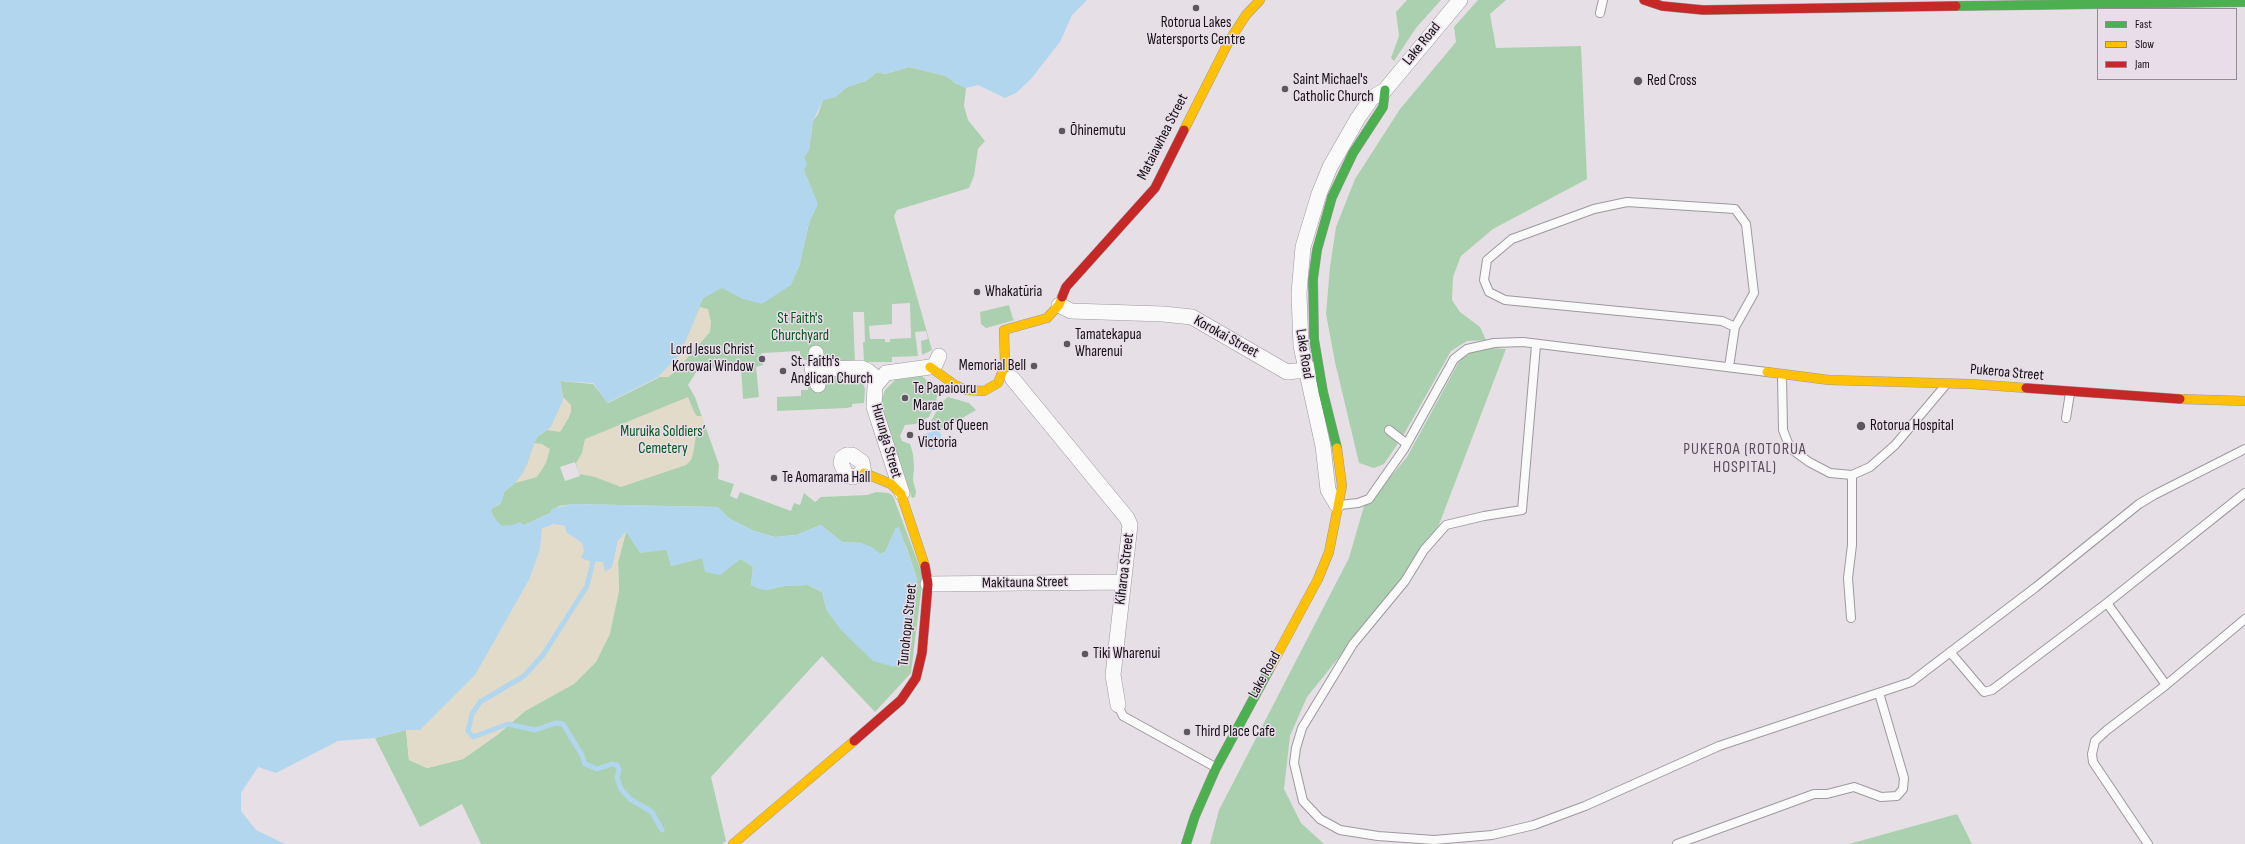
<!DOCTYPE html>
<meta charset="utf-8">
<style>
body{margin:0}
#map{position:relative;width:2245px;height:844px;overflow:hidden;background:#e6e0e6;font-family:"Sofia Sans Condensed",sans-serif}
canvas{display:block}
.legend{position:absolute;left:2097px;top:8px;width:140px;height:72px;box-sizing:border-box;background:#e8dde9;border:1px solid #938b93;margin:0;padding:5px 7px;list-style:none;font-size:12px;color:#130f13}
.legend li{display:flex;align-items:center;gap:8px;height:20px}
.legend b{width:20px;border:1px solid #938b93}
</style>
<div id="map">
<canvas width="2245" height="844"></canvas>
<ul class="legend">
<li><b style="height:5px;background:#4caf50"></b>Fast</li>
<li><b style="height:5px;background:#ffc107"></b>Slow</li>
<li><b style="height:5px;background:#c62828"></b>Jam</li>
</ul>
</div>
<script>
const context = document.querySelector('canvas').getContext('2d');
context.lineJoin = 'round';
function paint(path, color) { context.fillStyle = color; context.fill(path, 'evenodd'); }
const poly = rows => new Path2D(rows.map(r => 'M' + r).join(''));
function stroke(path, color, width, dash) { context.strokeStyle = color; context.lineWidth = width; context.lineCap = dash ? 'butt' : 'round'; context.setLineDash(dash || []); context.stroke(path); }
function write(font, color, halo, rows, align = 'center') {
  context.font = font + ' "Sofia Sans Condensed",sans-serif'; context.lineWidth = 3; context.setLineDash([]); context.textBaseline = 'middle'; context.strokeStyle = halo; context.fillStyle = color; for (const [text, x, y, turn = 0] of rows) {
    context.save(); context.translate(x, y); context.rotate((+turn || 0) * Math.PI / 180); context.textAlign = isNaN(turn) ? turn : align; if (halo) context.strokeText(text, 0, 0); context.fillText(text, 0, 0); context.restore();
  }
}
paint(poly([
 [1407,0,1441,0,1416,28,1394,61,1391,58,1399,36,1396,12],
 [1478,0,1506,0,1490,14,1496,48,1581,46,1587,179,1493,229,1461,256,1453,277,1452,300,1460,312,1480,327,1486,340,1467,341,1451,351,1403,436,1384,464,1374,468,1359,463,1335,362,1326,314,1330,267,1336,227,1355,179,1400,109,1456,42,1454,27],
 [909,67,946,76,955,83,966,88,964,106,968,120,985,141,978,149,974,176,969,188,897,210,894,216,932,350,922,355,921,341,928,339,926,331,915,332,918,356,892,357,892,362,864,362,863,342,865,342,864,312,853,312,855,363,857,374,862,380,865,389,864,403,852,404,852,407,846,408,777,411,777,397,801,396,801,390,808,390,808,384,812,383,811,361,800,359,800,351,762,353,763,365,756,367,759,397,743,399,741,367,699,368,688,385,695,397,719,465,718,479,734,484,730,496,737,499,740,492,791,511,794,503,800,505,804,493,815,502,821,497,867,495,876,492,889,493,893,496,923,576,911,673,875,712,822,656,711,777,726,841,722,844,481,844,462,804,420,827,375,738,406,730,409,760,427,768,463,759,497,735,525,711,574,683,619,591,618,562,626,532,667,550,671,566,702,558,741,559,753,567,751,585,766,590,784,586,808,585,822,592,827,611,906,656,911,644,917,579,906,546,896,528,885,552,880,554,871,547,860,543,842,542,821,525,796,535,775,537,754,531,730,519,717,507,572,504,559,506,550,513,524,525,502,526,498,524,491,512,491,509,500,504,504,492,515,483,537,437,547,430,563,397,560,381,593,384,608,403,658,378,680,354,703,298,722,287,743,299,799,267,809,223,817,204,804,170,804,157,809,150,813,121,818,114,823,100,835,97,847,87,866,81,877,72,885,74],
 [910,303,911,338,890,339,890,342,885,342,885,339,870,339,869,326,892,324,892,304],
 [575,462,580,476,565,481,560,467],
 [1009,305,1013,319,1015,320,986,328,981,324,980,312],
 [1490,348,1506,349,1437,530,1389,595,1307,697,1290,736,1284,789,1301,823,1324,844,1210,844,1219,810,1349,558,1366,499,1382,487,1407,457,1461,358,1475,350],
 [922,376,938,391,936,402,929,417,915,424,905,425,900,436,902,441,910,444,913,454,914,467,913,480,916,492,915,497,912,498,881,411,882,399,885,390,895,380],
 [948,397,969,403,976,410,942,430,931,427,919,431,920,428,931,421,942,402],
 [1957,814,1972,844,1849,844]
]), '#abd0af');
paint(poly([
 [700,307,708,309,711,322,710,332,675,372,668,377,658,377,680,354],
 [563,397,571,405,571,412,568,419,560,432,547,430],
 [688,397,694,412,697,416,702,416,706,427,701,430,696,436,693,454,691,460,686,465,621,487,595,477,579,474,576,463,582,453,585,439],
 [534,443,542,444,550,449,546,463,537,477,515,483,527,464],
 [553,524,566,527,566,532,582,543,589,561,603,562,615,556,618,541,626,532,618,562,619,591,610,634,596,662,574,684,525,711,497,735,463,759,427,768,409,760,406,730,420,730,501,629,529,580,540,549,542,528,547,527]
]), '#e3dbc9');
paint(poly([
 [0,0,1087,0,1072,15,1060,42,1031,79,1016,93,1005,98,978,85,966,88,955,83,946,76,909,67,885,74,877,72,866,81,847,87,835,97,823,100,813,121,809,150,804,157,807,165,804,170,818,204,809,223,799,267,791,285,762,304,743,299,722,288,703,298,680,354,658,377,607,403,593,383,560,381,563,400,551,427,537,437,523,473,515,483,504,492,502,502,491,509,494,518,502,526,513,525,520,522,524,525,550,513,552,509,572,504,718,507,730,519,754,531,775,537,796,535,821,525,842,542,860,543,872,547,880,554,885,552,896,528,899,527,917,579,911,644,906,656,894,667,873,661,841,630,827,611,822,592,808,585,784,586,766,590,759,589,751,585,753,567,741,559,720,575,705,572,702,558,671,566,667,550,640,553,626,532,618,541,612,567,605,572,603,562,589,561,581,558,584,551,582,543,566,532,565,526,553,524,547,527,542,528,540,549,529,580,475,675,420,730,406,730,374,738,338,741,276,773,258,767,241,793,241,811,256,830,285,844,0,844],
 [937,430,941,434,941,443,940,447,931,450,922,444,922,435]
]), '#b2d6ee');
stroke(poly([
 [593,561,587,586,543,655,524,676,480,702,472,714,468,731,473,737,508,724,535,730,556,723,563,724,582,755,585,764,597,769,612,764,617,765,619,770,617,778,621,789,630,799,652,812,662,830]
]), '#b2d6ee', 5);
const lane = poly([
 [1600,13,1603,0],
 [1536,345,1522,510,1484,516,1446,525,1424,550,1405,581,1353,644,1302,728,1296,748,1294,763,1303,801,1320,819,1340,830,1378,836,1434,840,1492,835,1534,825,1585,806,1719,746,1911,682,2036,587,2139,504,2154,495,2245,449],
 [1729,367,1735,327,1754,293,1746,224,1735,209,1627,202,1594,209,1512,239,1487,260,1484,280,1489,292,1505,300,1722,321,1735,327],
 [1782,375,1783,430,1790,448,1809,462,1830,473,1852,475,1870,467,1895,445,1944,387],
 [2066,418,2070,393],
 [1389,430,1407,444],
 [1340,505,1358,503,1369,499,1404,449,1454,359,1467,349,1494,343,1523,342,1767,372],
 [2107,603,2166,685],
 [1851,618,1848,578,1852,545,1852,475],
 [1950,652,1984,692,1992,690,2107,603,2245,493],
 [1118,705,1123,716,1215,767],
 [1677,844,1814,794,1827,794,1854,787,1881,797,1897,796,1903,789,1904,778,1879,693],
 [2148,844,2093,762,2092,754,2095,741,2107,730,2166,685,2245,619]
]);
const street = poly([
 [1059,305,1071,311,1163,314,1192,317,1287,372,1315,369],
 [816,353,818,385],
 [812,369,861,368,868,371,879,380],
 [1012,378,1127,518,1130,525,1113,675,1118,705],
 [847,455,852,455,862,462,864,473,853,477,846,475,841,463,842,458,847,455],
 [902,493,874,407,875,386,886,373,930,367,935,365,939,356],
 [1337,505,1328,490,1323,446,1301,346,1299,293,1303,247,1319,194,1330,167,1358,118,1372,98,1385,90,1460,0],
 [928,584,1123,582]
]);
const fast = poly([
 [1956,6,2245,2],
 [1337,448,1323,392,1314,339,1313,279,1317,250,1332,197,1353,153,1383,107,1385,90],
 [1186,844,1195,816,1216,768,1270,668]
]);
const slow = poly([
 [1184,130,1229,41,1246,15,1260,0],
 [930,367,955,385,966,390,984,391,998,383,1005,365,1004,330,1047,318,1059,305,1062,297],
 [1767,372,1829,380,1971,384,2026,388],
 [2180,399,2245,401],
 [864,473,891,484,901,494,925,566],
 [1270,668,1318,579,1329,552,1342,486,1337,448],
 [733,844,854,741]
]);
const jam = poly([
 [1644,0,1662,6,1703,10,1956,6],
 [1062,297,1066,287,1155,188,1184,130],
 [2026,388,2180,399],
 [854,741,901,700,916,678,922,653,928,584,925,566]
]);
stroke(lane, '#9d989d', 10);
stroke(street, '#9d989d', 16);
stroke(fast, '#9d989d', 10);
stroke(slow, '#9d989d', 10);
stroke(jam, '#9d989d', 10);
stroke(lane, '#fbfafb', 8);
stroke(street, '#fbfafb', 15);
stroke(fast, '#4caf50', 9);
stroke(slow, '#ffc107', 9);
stroke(jam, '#c62828', 9);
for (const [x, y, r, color] of [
 [1196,8,4,"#5d585d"],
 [1638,81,5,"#5d585d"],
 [1285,89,4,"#5d585d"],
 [1062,131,4,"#5d585d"],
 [977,292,4,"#5d585d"],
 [1067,344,4,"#5d585d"],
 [762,359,4,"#5d585d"],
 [1034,366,4,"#5d585d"],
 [783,371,4,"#5d585d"],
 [905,398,4,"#5d585d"],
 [1861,426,5,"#5d585d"],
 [910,435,4,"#5d585d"],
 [774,478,4,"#5d585d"],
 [1085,654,4,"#5d585d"],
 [1187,732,4,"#5d585d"]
]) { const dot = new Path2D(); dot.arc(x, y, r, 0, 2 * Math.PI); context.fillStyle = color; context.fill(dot); stroke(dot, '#e8dde9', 1.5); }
write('15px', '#130f13', '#e8dde9', [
 ["Rotorua Lakes",1196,23,"center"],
 ["Watersports Centre",1196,40,"center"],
 ["Saint Michael's",1293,80],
 ["Catholic Church",1293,97],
 ["Red Cross",1647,81],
 ["Ōhinemutu",1070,131],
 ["Whakatūria",985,292],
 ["Tamatekapua",1075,335],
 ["Wharenui",1075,352],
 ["Lord Jesus Christ",754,350,"right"],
 ["Korowai Window",754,367,"right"],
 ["St. Faith's",791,362],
 ["Anglican Church",791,379],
 ["Memorial Bell",1026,366,"right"],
 ["Te Papaiouru",913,389],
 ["Marae",913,406],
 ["Bust of Queen",918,426],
 ["Victoria",918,443],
 ["Rotorua Hospital",1870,426],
 ["Te Aomarama Hall",782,478],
 ["Tiki Wharenui",1093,654],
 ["Third Place Cafe",1195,732]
], 'left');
write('15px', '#130f13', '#e8dde9', [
 ["Lake Road",1422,44,-51],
 ["Mataiawhea Street",1163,137,-63],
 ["Korokai Street",1226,337,29],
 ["Lake Road",1304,354,81],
 ["Pukeroa Street",2007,373,5],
 ["Hurunga Street",886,441,74],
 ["Kiharoa Street",1125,569,-83],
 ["Makitauna Street",1025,583,-1],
 ["Tunohopu Street",908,625,-84],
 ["Lake Road",1265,675,-61]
]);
write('15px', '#005719', '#e8dde9', [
 ["St Faith's",800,319],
 ["Churchyard",800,336],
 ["Muruika Soldiers’",663,432],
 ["Cemetery",663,449]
]);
context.letterSpacing = '1px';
write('16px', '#584f59', '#e8dde9', [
 ["PUKEROA (ROTORUA",1745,450],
 ["HOSPITAL)",1745,468]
]);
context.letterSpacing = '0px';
</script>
